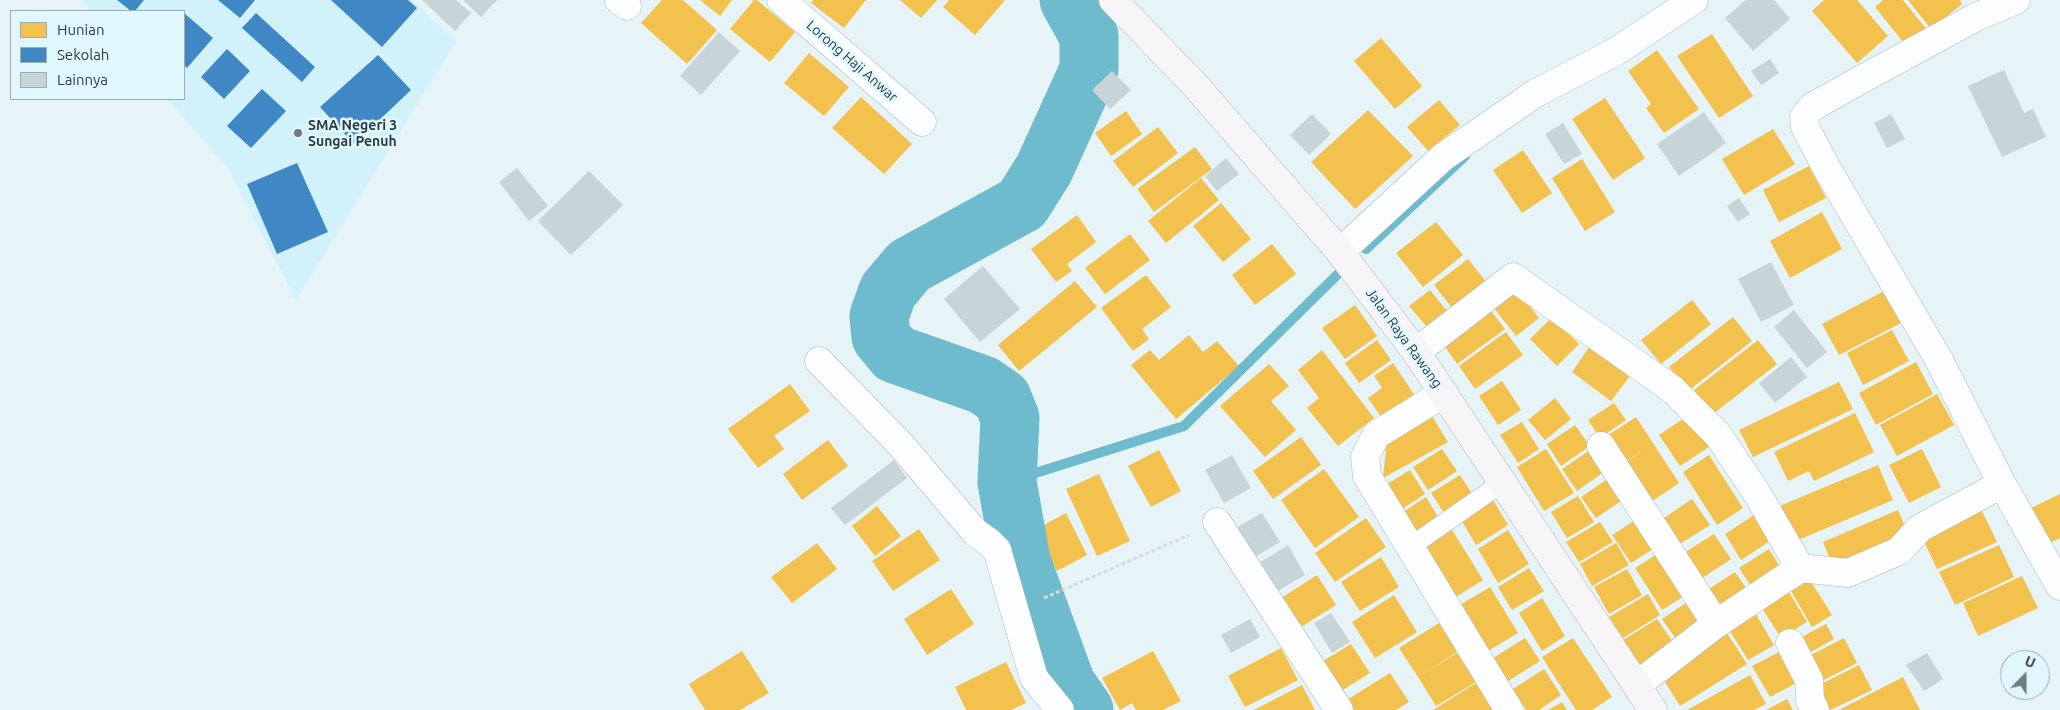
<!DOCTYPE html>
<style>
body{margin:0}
#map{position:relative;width:2060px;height:710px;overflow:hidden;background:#e7f4f7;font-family:Ubuntu,sans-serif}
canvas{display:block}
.legend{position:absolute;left:10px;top:10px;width:175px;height:90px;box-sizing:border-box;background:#e0f7fe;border:1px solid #99adb3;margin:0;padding:6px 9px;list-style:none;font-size:15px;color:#2e3d42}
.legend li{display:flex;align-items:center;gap:10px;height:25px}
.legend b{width:25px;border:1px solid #99adb3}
.north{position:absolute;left:2000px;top:650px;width:50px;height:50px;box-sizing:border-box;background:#e0f7fe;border:1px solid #99adb3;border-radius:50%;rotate:22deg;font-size:14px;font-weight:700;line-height:20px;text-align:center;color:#2e3d42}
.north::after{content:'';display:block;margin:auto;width:18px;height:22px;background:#6f7d81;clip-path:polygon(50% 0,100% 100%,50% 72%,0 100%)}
</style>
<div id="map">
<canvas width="2060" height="710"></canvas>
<ul class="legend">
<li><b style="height:14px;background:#f2c14e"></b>Hunian</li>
<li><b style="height:14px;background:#3f88c5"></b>Sekolah</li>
<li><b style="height:14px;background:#c7d5d8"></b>Lainnya</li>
</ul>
<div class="north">U</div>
</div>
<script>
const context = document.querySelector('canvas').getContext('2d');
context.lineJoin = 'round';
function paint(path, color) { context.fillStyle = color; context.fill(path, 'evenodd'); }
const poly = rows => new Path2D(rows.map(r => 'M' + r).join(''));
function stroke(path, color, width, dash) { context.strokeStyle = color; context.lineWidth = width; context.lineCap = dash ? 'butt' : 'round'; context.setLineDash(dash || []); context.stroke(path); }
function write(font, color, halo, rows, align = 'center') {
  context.font = font + ' Ubuntu,sans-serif'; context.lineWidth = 5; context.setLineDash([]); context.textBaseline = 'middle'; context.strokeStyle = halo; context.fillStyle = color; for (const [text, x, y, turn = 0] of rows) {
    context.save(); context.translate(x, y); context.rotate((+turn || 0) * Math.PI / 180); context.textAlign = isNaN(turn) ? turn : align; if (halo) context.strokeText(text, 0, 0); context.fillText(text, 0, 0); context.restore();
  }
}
paint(poly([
 [81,0,413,0,456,42,296,300,228,168,167,99,184,99,184,11,90,11]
]), '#d1f2fb');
paint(poly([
 [662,0,683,0,717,30,687,64,641,23],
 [700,0,732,0,720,16],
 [754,0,757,0,795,32,770,62,730,29],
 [813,0,866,0,844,28,811,3],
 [900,0,937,0,921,18],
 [949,0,1005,0,975,35,943,7],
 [1824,0,1857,0,1888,36,1857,63,1812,11],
 [1883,0,1903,0,1927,30,1907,47,1875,7],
 [1908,0,1960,0,1962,4,1931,29],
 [1712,34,1753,96,1719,118,1677,56],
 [1381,38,1422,86,1395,109,1354,61],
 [1657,50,1699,109,1664,133,1646,108,1651,104,1628,71],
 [809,53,849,87,824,116,784,83],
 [861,97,912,144,884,174,832,128],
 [1605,98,1645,158,1613,180,1572,119],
 [1439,100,1460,125,1428,151,1407,127],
 [1368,110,1413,156,1355,209,1311,162],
 [1126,111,1142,134,1111,156,1095,133],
 [1158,127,1178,153,1133,187,1113,161],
 [1773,129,1795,164,1744,195,1722,159],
 [1195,147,1212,169,1154,212,1137,189],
 [1523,150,1552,193,1522,213,1493,170],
 [1582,159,1615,212,1585,231,1552,178],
 [1809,166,1826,198,1779,222,1763,190],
 [1201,178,1219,200,1166,243,1148,221],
 [1221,203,1251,239,1223,262,1193,226],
 [1822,212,1842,249,1790,278,1770,241],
 [1077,215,1096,242,1067,264,1072,271,1056,282,1031,249],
 [1436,222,1463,255,1423,287,1396,253],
 [1130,234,1150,260,1105,294,1085,268],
 [1272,244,1296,274,1255,305,1232,275],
 [1468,259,1490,287,1456,313,1434,285],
 [1146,275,1171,307,1142,329,1149,339,1133,351,1101,308],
 [1075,281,1097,307,1019,371,998,345],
 [1430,290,1447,311,1427,327,1409,306],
 [1517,290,1539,318,1516,336,1494,308],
 [1884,291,1901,323,1839,355,1822,324],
 [1692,300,1711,324,1661,364,1641,340],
 [1355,305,1377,336,1345,359,1322,328],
 [1487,306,1505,329,1457,364,1440,340],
 [1552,317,1579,344,1557,366,1530,339],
 [1733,317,1752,341,1688,391,1669,367],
 [1892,330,1909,361,1863,385,1847,353],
 [1506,332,1523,355,1475,389,1459,366],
 [1189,335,1203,352,1217,341,1239,366,1176,419,1131,365,1150,350,1159,360],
 [1377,340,1391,360,1359,383,1345,363],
 [1758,340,1777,364,1713,414,1694,390],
 [1590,346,1630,376,1611,401,1572,372],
 [1322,350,1374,418,1338,446,1307,408,1319,398,1298,370],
 [1916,362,1933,394,1876,425,1859,393],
 [1393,363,1418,400,1385,423,1368,398,1382,388,1374,376],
 [1269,364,1289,386,1271,401,1296,430,1265,457,1220,406],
 [1502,381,1521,410,1498,425,1479,396],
 [1839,382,1853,409,1753,457,1739,430],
 [790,384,810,411,774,436,784,449,758,468,728,429],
 [1937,394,1954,425,1897,456,1880,425],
 [1555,398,1571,419,1545,440,1528,420],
 [1614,403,1626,420,1600,438,1588,420],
 [1430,413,1448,442,1383,478,1387,439],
 [1855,413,1874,452,1814,481,1809,471,1788,481,1774,452],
 [1690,414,1712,445,1680,466,1659,435],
 [1636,417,1679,483,1645,506,1619,467,1647,448,1619,466,1602,439],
 [1522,422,1539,449,1518,463,1500,435],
 [1575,425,1590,446,1561,466,1547,444],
 [1301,437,1321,465,1273,499,1253,471],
 [828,440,848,466,802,500,783,474],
 [1442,449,1457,471,1428,490,1413,467],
 [1546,449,1574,493,1544,511,1517,467],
 [1922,449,1941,487,1909,503,1889,465],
 [1159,450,1181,491,1151,507,1128,466],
 [1590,450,1605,471,1577,491,1562,469],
 [1709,455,1743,508,1717,525,1683,472],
 [1878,465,1893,500,1791,543,1777,507],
 [1324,469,1359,517,1315,548,1281,500],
 [1410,470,1425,494,1402,509,1387,484],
 [1099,474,1130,541,1097,556,1066,489],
 [1460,475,1475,498,1446,516,1431,493],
 [1609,478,1624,499,1596,518,1581,497],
 [2060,494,2060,538,2048,544,2031,508],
 [1578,496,1594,522,1567,538,1551,512],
 [1426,497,1441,522,1418,536,1403,512],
 [1492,498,1508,525,1476,545,1460,518],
 [1692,499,1710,525,1675,547,1658,522],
 [877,506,901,536,875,556,852,526],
 [1981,509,1997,542,1937,569,1922,537],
 [1898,510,1910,538,1835,571,1823,542],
 [1066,513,1087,555,1057,571,1035,530],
 [1754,515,1770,541,1741,560,1725,534],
 [1366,518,1386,547,1335,582,1315,553],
 [1634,521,1653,549,1631,563,1612,535],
 [1600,522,1613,542,1579,562,1566,542],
 [919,529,940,560,893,591,872,561],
 [1452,530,1483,580,1451,600,1420,549],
 [1508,530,1529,564,1498,583,1478,549],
 [1714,534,1731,559,1696,582,1679,556],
 [817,543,837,569,792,603,771,577],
 [1616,543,1629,565,1592,586,1580,564],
 [1999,545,2014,577,1955,605,1939,572],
 [1769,549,1785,575,1756,594,1739,568],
 [1657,554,1684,596,1662,610,1635,568],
 [1381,557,1399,587,1360,611,1341,582],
 [1529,568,1544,591,1512,610,1498,587],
 [1627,569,1642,595,1609,614,1594,587],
 [1735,572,1753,598,1718,620,1701,594],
 [1317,575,1336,605,1296,630,1278,600],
 [2022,576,2038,608,1978,636,1963,603],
 [1810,580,1832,615,1812,627,1791,591],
 [1490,587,1518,633,1486,652,1458,606],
 [951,589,974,624,927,655,904,619],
 [1787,589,1807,622,1781,638,1760,605],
 [1648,594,1660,615,1623,638,1609,617],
 [1394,595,1417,632,1375,658,1352,622],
 [1542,598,1565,636,1542,651,1519,613],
 [1690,600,1707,626,1680,645,1662,619],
 [1754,611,1774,645,1748,660,1728,628],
 [1657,619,1677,648,1643,670,1623,640],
 [1439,623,1457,652,1418,677,1399,648],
 [1826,624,1834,639,1807,654,1798,639],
 [1727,633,1747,664,1680,706,1660,674],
 [1525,638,1540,661,1508,681,1493,658],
 [1573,638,1612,697,1592,710,1576,710,1542,657],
 [1844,638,1857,663,1820,682,1807,657],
 [1351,644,1370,673,1336,694,1318,664],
 [1281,648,1298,680,1245,707,1228,676],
 [1785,649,1802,680,1770,697,1752,666],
 [742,651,769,693,740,710,705,710,689,684],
 [1153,651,1181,701,1163,710,1136,710,1132,703,1120,710,1102,678],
 [1457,653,1476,682,1436,706,1418,677],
 [1006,662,1026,703,1011,710,966,710,955,687],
 [1859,665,1872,690,1830,710,1817,686],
 [1544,669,1561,695,1539,710,1526,710,1513,689],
 [1390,673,1409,702,1396,710,1350,710,1345,701],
 [1750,675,1766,704,1754,710,1687,710],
 [1903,677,1920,710,1839,710],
 [1476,683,1493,710,1433,710],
 [1302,685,1315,710,1254,710],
 [1787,699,1793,710,1766,710],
 [1562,702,1567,710,1548,710]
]), '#f2c14e');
paint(poly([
 [117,0,144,0,135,11,131,11],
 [218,0,255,0,240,18],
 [331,0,408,0,417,8,382,47],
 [184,13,213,38,187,68,184,65],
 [256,13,315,67,302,82,242,28],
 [227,49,250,71,224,99,201,77],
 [378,55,411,90,354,144,320,107],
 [262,89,286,111,251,148,227,126],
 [297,163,328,232,277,254,247,184]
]), '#3f88c5');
stroke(poly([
 [1366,249,1465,156],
 [1007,482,1184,426,1337,275]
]), '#6fbbce', 10);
stroke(poly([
 [1069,0,1089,36,1089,70,1044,169,1022,204,909,266,888,291,879,316,881,337,895,354,983,385,1002,398,1010,418,1007,482,1021,561,1066,684,1084,710]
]), '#6fbbce', 59);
paint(poly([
 [422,0,456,0,471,13,455,31],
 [463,0,497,0,481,17],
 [1746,0,1774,0,1790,19,1753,51,1725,18],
 [719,32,740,51,701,95,680,76],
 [1770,59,1779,73,1761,85,1751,71],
 [2004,70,2024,113,2033,109,2046,137,2002,157,1968,86],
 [1112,71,1131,90,1110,109,1092,90],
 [1704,112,1726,143,1679,176,1657,144],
 [1312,114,1331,134,1309,155,1290,135],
 [1891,114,1905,139,1887,148,1874,123],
 [1563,123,1582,154,1564,164,1545,134],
 [1226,158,1239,174,1217,191,1205,176],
 [517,168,548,206,529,221,499,182],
 [589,171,623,205,571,255,538,221],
 [1739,198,1750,214,1738,222,1727,206],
 [1771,262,1794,305,1761,322,1738,279],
 [983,266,1020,309,980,342,944,299],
 [1794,310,1827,352,1807,368,1774,327],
 [1791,357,1807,377,1775,403,1759,383],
 [1232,455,1251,488,1224,503,1205,470],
 [894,460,907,478,845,525,831,508],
 [1262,513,1280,542,1247,562,1229,532],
 [1288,545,1305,575,1271,595,1254,566],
 [1331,613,1350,642,1332,653,1314,623],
 [1250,619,1260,637,1231,653,1221,635],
 [1927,653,1943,679,1924,691,1906,665]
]), '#c7d5d8');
const lane = poly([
 [1410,547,1503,482]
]);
const street = poly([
 [619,0,627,6],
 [781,0,922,122],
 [2016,0,1976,17,1855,83,1812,107,1804,117,1805,127,1826,167,1939,360,2002,484,2060,586],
 [1340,252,1443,157,1536,93,1615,52,1694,0],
 [1416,352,1513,277,1672,389,1718,435,1758,495,1800,568],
 [819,361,901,445,975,532,989,542,997,550,1034,678,1060,710],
 [1444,393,1376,435,1365,457,1367,476,1509,710],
 [1601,446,1716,624],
 [1217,522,1339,710],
 [1790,643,1809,680,1810,700,1815,710],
 [1637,685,1716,624,1800,568,1848,573,1899,551,1920,528,2002,484]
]);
const secondary = poly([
 [1113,0,1195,85,1340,252,1416,352,1653,710]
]);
stroke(lane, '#acb9bc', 20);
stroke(street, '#acb9bc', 29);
stroke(secondary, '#acb9bc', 29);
stroke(poly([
 [1044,598,1189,535]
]), '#d5dadb', 3, [4, 2.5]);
stroke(lane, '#fbfdfe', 19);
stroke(street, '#fbfdfe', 28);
stroke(secondary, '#f7f5f7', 28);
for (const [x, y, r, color] of [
 [298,133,5,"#6f7d81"]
]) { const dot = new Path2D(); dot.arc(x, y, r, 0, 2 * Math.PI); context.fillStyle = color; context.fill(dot); stroke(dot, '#e0f7fe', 2); }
write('14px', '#2e3d42', '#e0f7fe', [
 ["Lorong Haji Anwar",852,61,41],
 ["Jalan Raya Rawang",1404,338,54]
]);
write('bold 14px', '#2e3d42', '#e0f7fe', [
 ["SMA Negeri 3",308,125],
 ["Sungai Penuh",308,141]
], 'left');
</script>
